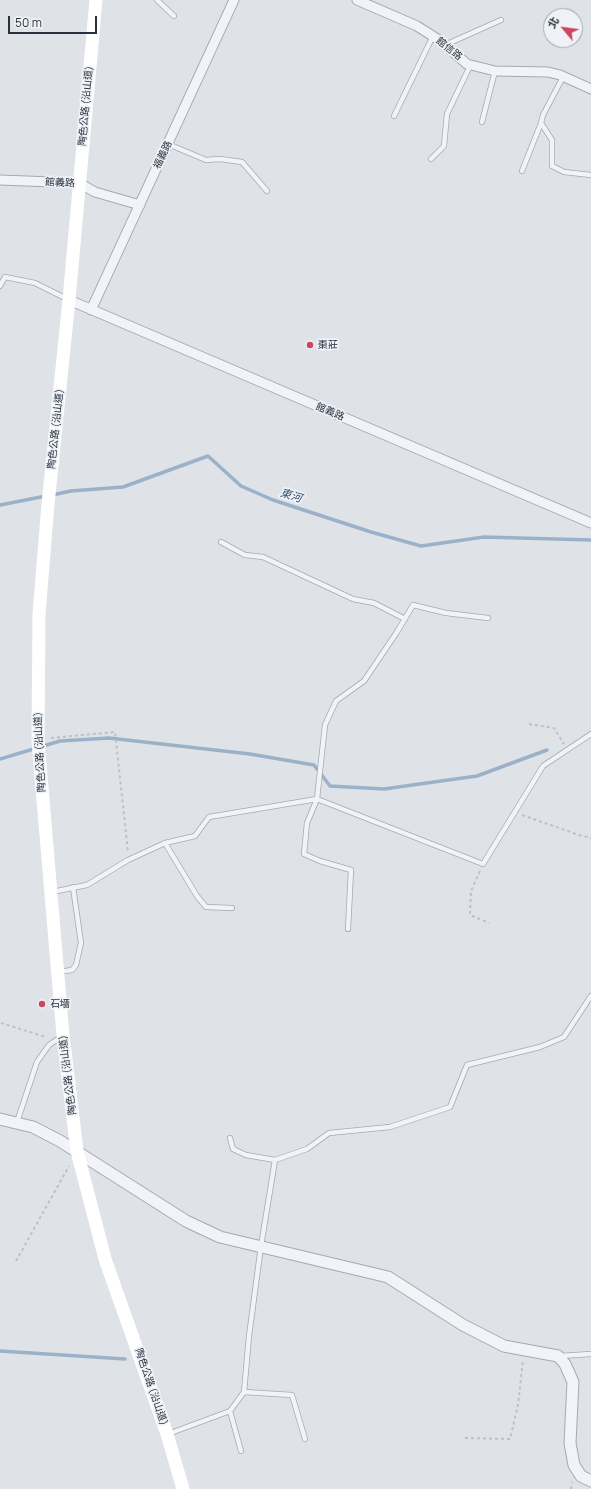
<!DOCTYPE html>
<meta charset="utf-8">
<style>
body{margin:0}
#map{position:relative;width:591px;height:1489px;overflow:hidden;background:#dfe3e8;font-family:Manrope,"Noto Sans TC",sans-serif}
canvas{display:block}
.north{position:absolute;left:543px;top:8px;width:40px;height:40px;box-sizing:border-box;background:#eff2f6;border:1px solid #9fa5ad;border-radius:50%;rotate:299deg;font-size:11px;font-weight:700;line-height:16px;text-align:center;color:#28313f}
.north::after{content:'';display:block;margin:auto;width:14px;height:18px;background:#ca475c;clip-path:polygon(50% 0,100% 100%,50% 72%,0 100%)}
.scale{position:absolute;left:8px;top:16px;width:89px;height:18px;box-sizing:border-box;border:2px solid #28313f;border-top:0;padding-left:5px;font-size:12px;line-height:14px;white-space:nowrap;color:#28313f;-webkit-text-stroke:3px #eff2f6;paint-order:stroke}
</style>
<div id="map">
<canvas width="591" height="1489"></canvas>
<div class="north">北</div>
<div class="scale">50 m</div>
</div>
<script>
const context = document.querySelector('canvas').getContext('2d');
context.lineJoin = 'round';
const poly = rows => new Path2D(rows.map(r => 'M' + r).join(''));
function stroke(path, color, width, dash) { context.strokeStyle = color; context.lineWidth = width; context.lineCap = dash ? 'butt' : 'round'; context.setLineDash(dash || []); context.stroke(path); }
function write(font, color, halo, rows, align = 'center') {
  context.font = font + ' Manrope,"Noto Sans TC",sans-serif'; context.lineWidth = 3.5; context.setLineDash([]); context.textBaseline = 'middle'; context.strokeStyle = halo; context.fillStyle = color; for (const [text, x, y, turn = 0] of rows) {
    context.save(); context.translate(x, y); context.rotate((+turn || 0) * Math.PI / 180); context.textAlign = isNaN(turn) ? turn : align; if (halo) context.strokeText(text, 0, 0); context.fillText(text, 0, 0); context.restore();
  }
}
stroke(poly([
 [52,495,71,491,123,487,208,456,241,486,273,500,371,532,421,546,484,537,591,540],
 [0,505,46,496],
 [0,759,60,741,109,738,250,754,314,765,330,786,384,789,477,776,547,750],
 [0,1351,125,1359]
]), '#9bb1c7', 3.5);
const service = poly([
 [157,0,174,16],
 [445,45,501,20],
 [394,116,433,36],
 [482,122,495,71],
 [541,123,552,140,552,166,564,172,591,175],
 [168,144,206,160,220,159,242,162,267,191],
 [431,159,444,146,447,114,471,64],
 [522,171,541,123,543,115,563,77],
 [0,286,5,277,35,283,67,299],
 [221,542,245,555,263,557,353,599,374,603,405,619],
 [165,843,197,896,206,907,232,908],
 [52,892,87,885,128,860,165,843,195,836,209,817,317,799,483,864,543,766,591,734],
 [348,929,351,870,320,861,304,854,307,823,317,799,325,725,336,701,364,681,397,632,413,605,446,613,488,618],
 [59,972,72,970,76,965,81,943,73,887],
 [17,1122,37,1062,49,1045,61,1037],
 [230,1138,233,1149,246,1155,275,1160],
 [560,1356,591,1354],
 [244,1392,292,1395,305,1439],
 [230,1411,241,1451],
 [168,1434,230,1411,244,1392,249,1336,261,1246,275,1160,307,1149,329,1133,390,1127,450,1107,467,1065,540,1047,564,1037,591,996]
]);
const minor = poly([
 [357,0,417,26,439,40,467,64,495,71,548,72,560,75,591,89],
 [0,180,79,183,95,192,140,205],
 [69,300,591,523],
 [91,310,234,0]
]);
const tertiary = poly([
 [0,1119,33,1127,60,1141,186,1221,220,1237,388,1277,463,1325,504,1346,558,1356,565,1364,573,1382,570,1443,574,1465,581,1476,591,1481]
]);
stroke(service, '#a4aab2', 6);
stroke(minor, '#a4aab2', 11);
stroke(tertiary, '#a4aab2', 13);
stroke(poly([
 [529,724,554,728,564,744],
 [51,738,115,732,128,852],
 [522,815,579,835,591,838],
 [480,871,471,891,470,915,489,923],
 [1,1023,46,1037],
 [16,1261,69,1166],
 [465,1438,510,1439,518,1405,523,1360],
 [571,1489,572,1482]
]), '#bdc1c6', 2, [3, 3]);
stroke(service, '#f2f3f6', 4.5);
stroke(minor, '#f2f3f6', 9);
stroke(tertiary, '#f2f3f6', 11);
stroke(poly([
 [96,0,69,300,48,504,39,614,38,741,63,1035,77,1151,105,1259,167,1434,183,1489]
]), '#fff', 13);
for (const [x, y, r, color] of [
 [310,345,4,"#ca475c"],
 [42,1004,4,"#ca475c"]
]) { const dot = new Path2D(); dot.arc(x, y, r, 0, 2 * Math.PI); context.fillStyle = color; context.fill(dot); stroke(dot, '#eff2f6', 1.5); }
write('10px', '#28313f', '#eff2f6', [
 ["館信路",449,49,39],
 ["陶色公路 (沿山道)",86,106,-85],
 ["福義路",163,155,-65],
 ["館義路",60,183,3],
 ["館義路",330,412,23],
 ["陶色公路 (沿山道)",56,429,-84],
 ["陶色公路 (沿山道)",40,752,-93],
 ["陶色公路 (沿山道)",68,1075,-97],
 ["陶色公路 (沿山道)",151,1387,71]
]);
write('10px', '#28313f', '#eff2f6', [
 ["棗莊",318,345],
 ["石墻",50,1004]
], 'left');
write('italic 11px', '#345072', '#eff2f6', [
 ["東河",291,496,17]
]);
</script>
